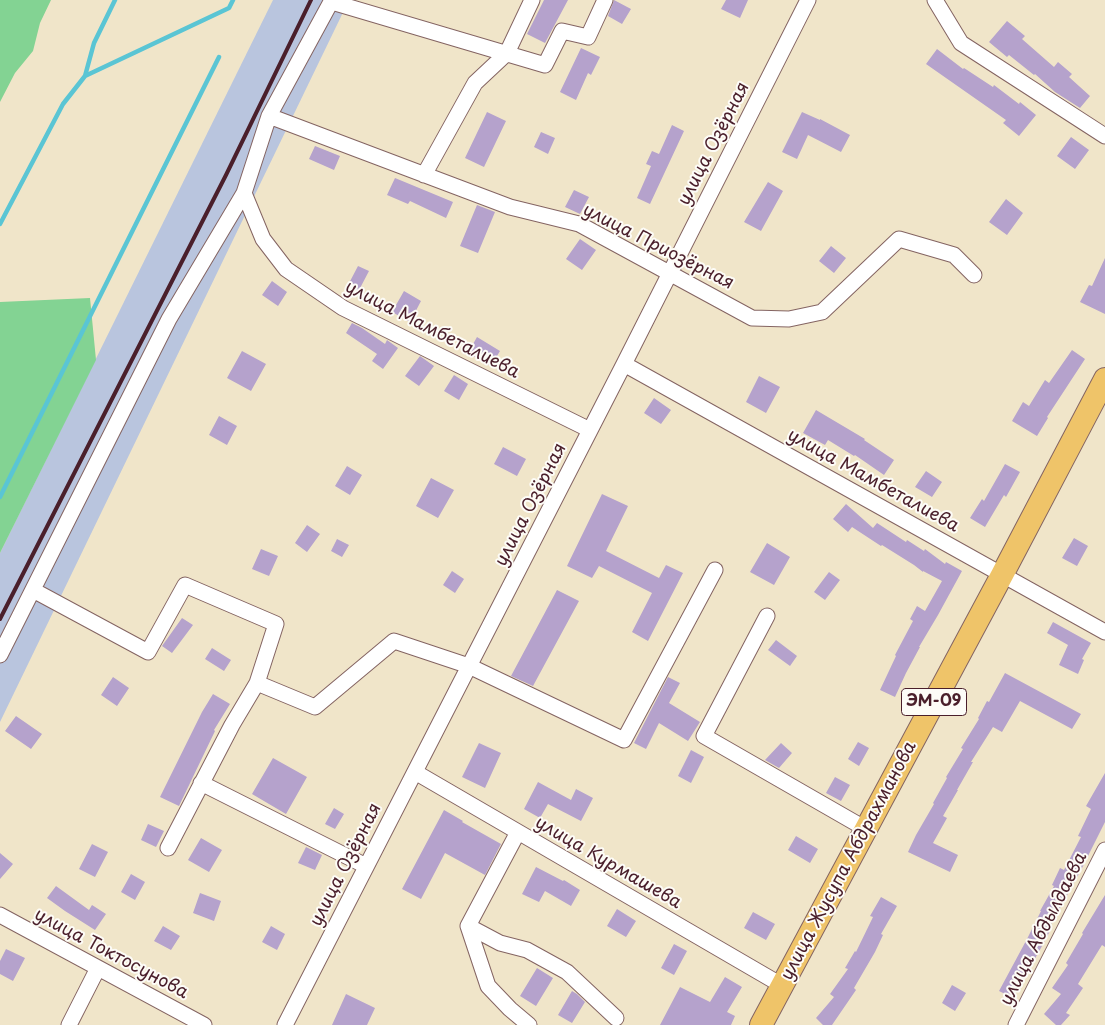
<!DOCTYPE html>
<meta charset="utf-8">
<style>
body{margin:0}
canvas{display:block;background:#f0e5c9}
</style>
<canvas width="1105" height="1025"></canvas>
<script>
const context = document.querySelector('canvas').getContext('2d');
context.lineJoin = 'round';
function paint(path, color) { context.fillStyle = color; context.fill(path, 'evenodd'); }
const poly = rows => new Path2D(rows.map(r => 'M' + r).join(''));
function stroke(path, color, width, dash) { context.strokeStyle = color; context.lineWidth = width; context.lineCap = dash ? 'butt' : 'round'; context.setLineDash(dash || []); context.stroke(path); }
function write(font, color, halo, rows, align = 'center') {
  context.font = font + ' "Playpen Sans",sans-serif'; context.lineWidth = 4; context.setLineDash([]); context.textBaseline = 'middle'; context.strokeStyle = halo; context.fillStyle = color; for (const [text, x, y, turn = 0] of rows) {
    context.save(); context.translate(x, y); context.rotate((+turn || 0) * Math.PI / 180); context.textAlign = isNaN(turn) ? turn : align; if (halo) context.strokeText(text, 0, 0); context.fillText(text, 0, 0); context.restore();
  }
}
paint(poly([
 [273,0,349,0,0,722,0,553]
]), '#b9c5de');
paint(poly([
 [0,0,51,0,40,23,33,51,15,73,0,102],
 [90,298,96,360,0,553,0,302]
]), '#83d393');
stroke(poly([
 [85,76,229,8,233,0],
 [0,224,63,104,85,76,94,43,115,0],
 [0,497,219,57]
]), '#5ac5d4', 4.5);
paint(poly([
 [544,0,568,0,545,43,527,34],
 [614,0,631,9,622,24,608,16],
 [726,0,748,0,740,18,721,9],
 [1007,21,1025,36,1022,39,1054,67,1058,62,1072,74,1069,77,1090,96,1080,108,1055,92,1035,74,1034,75,1009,55,1007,57,989,42],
 [581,48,600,57,591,75,588,73,576,100,560,92],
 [937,49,963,69,964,68,993,87,994,85,1019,104,1020,102,1036,115,1019,136,1003,123,1006,120,926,64],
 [487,112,506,121,484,167,465,158],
 [802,112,820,120,820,119,850,135,841,152,808,135,797,159,782,152],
 [672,125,684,131,650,204,637,198,651,166,646,164,652,151,659,154],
 [541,132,555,138,548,154,534,147],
 [1071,137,1089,150,1075,169,1057,156],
 [315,146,340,156,334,170,309,159],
 [395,178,453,202,446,218,410,201,408,204,387,195],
 [768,182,783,191,761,231,744,222],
 [574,190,589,197,580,214,565,207],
 [1006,199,1023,213,1007,235,989,222],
 [477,205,495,212,478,253,460,246],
 [580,239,596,250,582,270,566,259],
 [831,246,846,258,834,273,819,261],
 [1105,258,1105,314,1080,302,1089,285,1092,286],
 [358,266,369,271,358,292,347,287],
 [272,281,287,292,278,306,262,295],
 [404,291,421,301,410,322,392,312],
 [352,323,362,328,385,344,387,340,398,348,383,369,372,361,377,354,346,333],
 [477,337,500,351,491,366,468,353],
 [1072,350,1085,359,1047,417,1048,418,1037,436,1012,421,1023,402,1029,406,1045,380,1049,383],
 [242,351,266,364,251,391,227,378],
 [420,356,434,366,419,386,405,376],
 [454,375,468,384,459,400,444,391],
 [759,376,780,387,766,413,746,402],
 [654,398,671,410,661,424,644,413],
 [816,410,865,439,864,440,894,460,884,475,855,455,854,456,828,440,825,445,803,433],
 [219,416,237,426,227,445,209,435],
 [503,447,526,459,517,476,494,464],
 [1005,464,1020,472,1006,497,1004,495,985,527,970,518,982,499,984,501],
 [347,466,362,475,350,495,335,486],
 [926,471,942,482,932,497,915,487],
 [431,478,454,490,438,518,416,506],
 [602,494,628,506,606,551,659,578,666,565,683,573,648,641,632,632,652,593,599,566,592,578,567,566],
 [846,504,873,528,877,523,906,542,907,540,924,551,925,549,945,564,946,562,962,571,938,615,919,647,920,647,906,673,895,697,880,690,896,656,895,655,913,621,910,619,917,606,925,611,942,581,923,571,923,572,914,565,882,545,881,546,852,527,848,532,833,519],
 [307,525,320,534,307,552,295,543],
 [1074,538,1088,546,1077,566,1062,558],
 [337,539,349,545,342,557,331,551],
 [767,543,790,557,774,585,750,572],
 [261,549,278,556,269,576,252,569],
 [452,571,464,579,455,593,443,585],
 [829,572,840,580,825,600,814,592],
 [557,590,579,601,533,686,511,676],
 [182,618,193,625,172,653,162,646],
 [1053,622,1091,643,1082,659,1084,660,1078,674,1059,665,1068,645,1047,633],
 [776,640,797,656,790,666,768,650],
 [212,648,231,660,224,671,205,659],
 [1005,673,1081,714,1072,729,1020,701,1002,732,993,727,971,762,973,762,957,790,958,790,943,816,947,818,933,843,958,855,950,872,908,852,916,835,934,804,933,803,947,778,946,777,963,749,961,748,979,719,978,718,987,701,989,702],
 [113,677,129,688,117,706,101,695],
 [668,677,680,683,669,703,700,722,688,741,659,723,646,749,634,743],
 [213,694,230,704,214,730,215,731,179,806,160,797,202,712],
 [16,716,42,734,31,749,5,731],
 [858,742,869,748,859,766,848,759],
 [479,743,501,753,485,788,462,777],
 [781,743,792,753,779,768,765,760],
 [691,750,704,757,691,783,678,776],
 [273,758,307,777,286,814,252,794],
 [1105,773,1105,822,1081,870,1049,928,1051,929,1042,946,1013,998,999,991,1027,939,1041,911,1040,911,1054,886,1052,885,1060,868,1064,870,1081,837,1078,836,1091,809,1086,806],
 [835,777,850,785,841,801,826,793],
 [538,782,571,800,576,789,593,798,581,821,548,804,540,818,524,809],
 [334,808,344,814,335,829,325,824],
 [444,810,463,821,462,822,501,844,485,875,445,853,421,899,402,889],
 [148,824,164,831,156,847,141,840],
 [796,836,818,849,810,863,788,850],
 [201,838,222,850,209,872,188,860],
 [92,844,108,852,95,877,79,869],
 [306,847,322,855,315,870,298,863],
 [0,853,13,864,0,879],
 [536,867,563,881,564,880,580,890,571,906,545,891,539,902,522,894],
 [131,874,145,882,135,900,121,892],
 [56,886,89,910,92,905,106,914,95,930,65,911,47,898],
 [200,893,221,901,214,921,193,913],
 [1105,895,1105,947,1102,945,1078,984,1083,988,1066,1013,1070,1015,1061,1025,1056,1025,1044,1014,1061,994,1052,988,1068,965,1066,963,1083,934,1082,933],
 [881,897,897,906,881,934,883,935,875,952,854,988,856,990,832,1025,823,1025,816,1018,834,997,830,994,848,969,845,968,855,951,856,952,873,917,870,916],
 [617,909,636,921,626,937,607,926],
 [753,912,775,924,766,940,744,928],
 [163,926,180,936,171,950,154,941],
 [271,926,285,934,277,950,262,942],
 [674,944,687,951,674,975,661,968],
 [6,949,25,958,13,981,0,974,0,961],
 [537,968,553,978,536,1006,520,996],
 [725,977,742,987,727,1012,735,1016,731,1025,660,1025,680,987,710,1002],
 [952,985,966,993,955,1011,942,1003],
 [572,991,577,994,585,1002,572,1023,558,1015],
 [346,994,375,1008,367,1025,332,1025]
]), '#b5a2cc');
const minor = poly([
 [935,0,961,43,1105,136],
 [332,2,545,65,562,31,588,37,605,0],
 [269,116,510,207,579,224,752,318,789,319,822,312,899,239,954,255,974,275],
 [424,175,475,83,507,53,532,0],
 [244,193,263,239,286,269,343,308,590,430],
 [624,364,1105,632],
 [33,590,148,652,185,585,276,624,257,683,315,707,394,641,469,666,624,740,715,570],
 [767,616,704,736,866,829],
 [0,655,169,319,244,193,269,116,332,0],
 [415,772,783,986],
 [201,783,366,866],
 [518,832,468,926,500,943,527,950,567,972,616,1018],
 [168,848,232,725,257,683],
 [0,915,204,1025],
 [468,926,488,986,510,1009,529,1025],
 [69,1025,98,968],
 [285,1025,624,364,808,0],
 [1016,1025,1105,850]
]);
const highway = poly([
 [761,1025,1002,575,1105,379]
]);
stroke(minor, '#846462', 17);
stroke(highway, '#846462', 24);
stroke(minor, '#fff', 15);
stroke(highway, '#efc469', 22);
stroke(poly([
 [0,619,226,175,311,0]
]), '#4a1f2b', 4);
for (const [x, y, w] of [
 [934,702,65]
]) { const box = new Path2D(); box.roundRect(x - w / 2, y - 13.5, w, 27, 4); context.fillStyle = '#fdfcf7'; context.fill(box); stroke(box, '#4a1f2b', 1); }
write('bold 16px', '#4a1f2b', null, [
 ["ЭМ-09",934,702]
]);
write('18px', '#4a1f2b', '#fdfcf7', [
 ["улица Озёрная",714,144,-63],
 ["улица Приозёрная",658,247,27],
 ["улица Мамбеталиева",432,330,27],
 ["улица Мамбеталиева",873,481,29],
 ["улица Озёрная",531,505,-63],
 ["улица Жусупа Абдрахманова",849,861,-62],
 ["улица Курмашева",608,863,30],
 ["улица Озёрная",346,865,-63],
 ["улица Абдылдаева",1044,929,-63],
 ["улица Токтосунова",111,954,28]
]);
</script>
